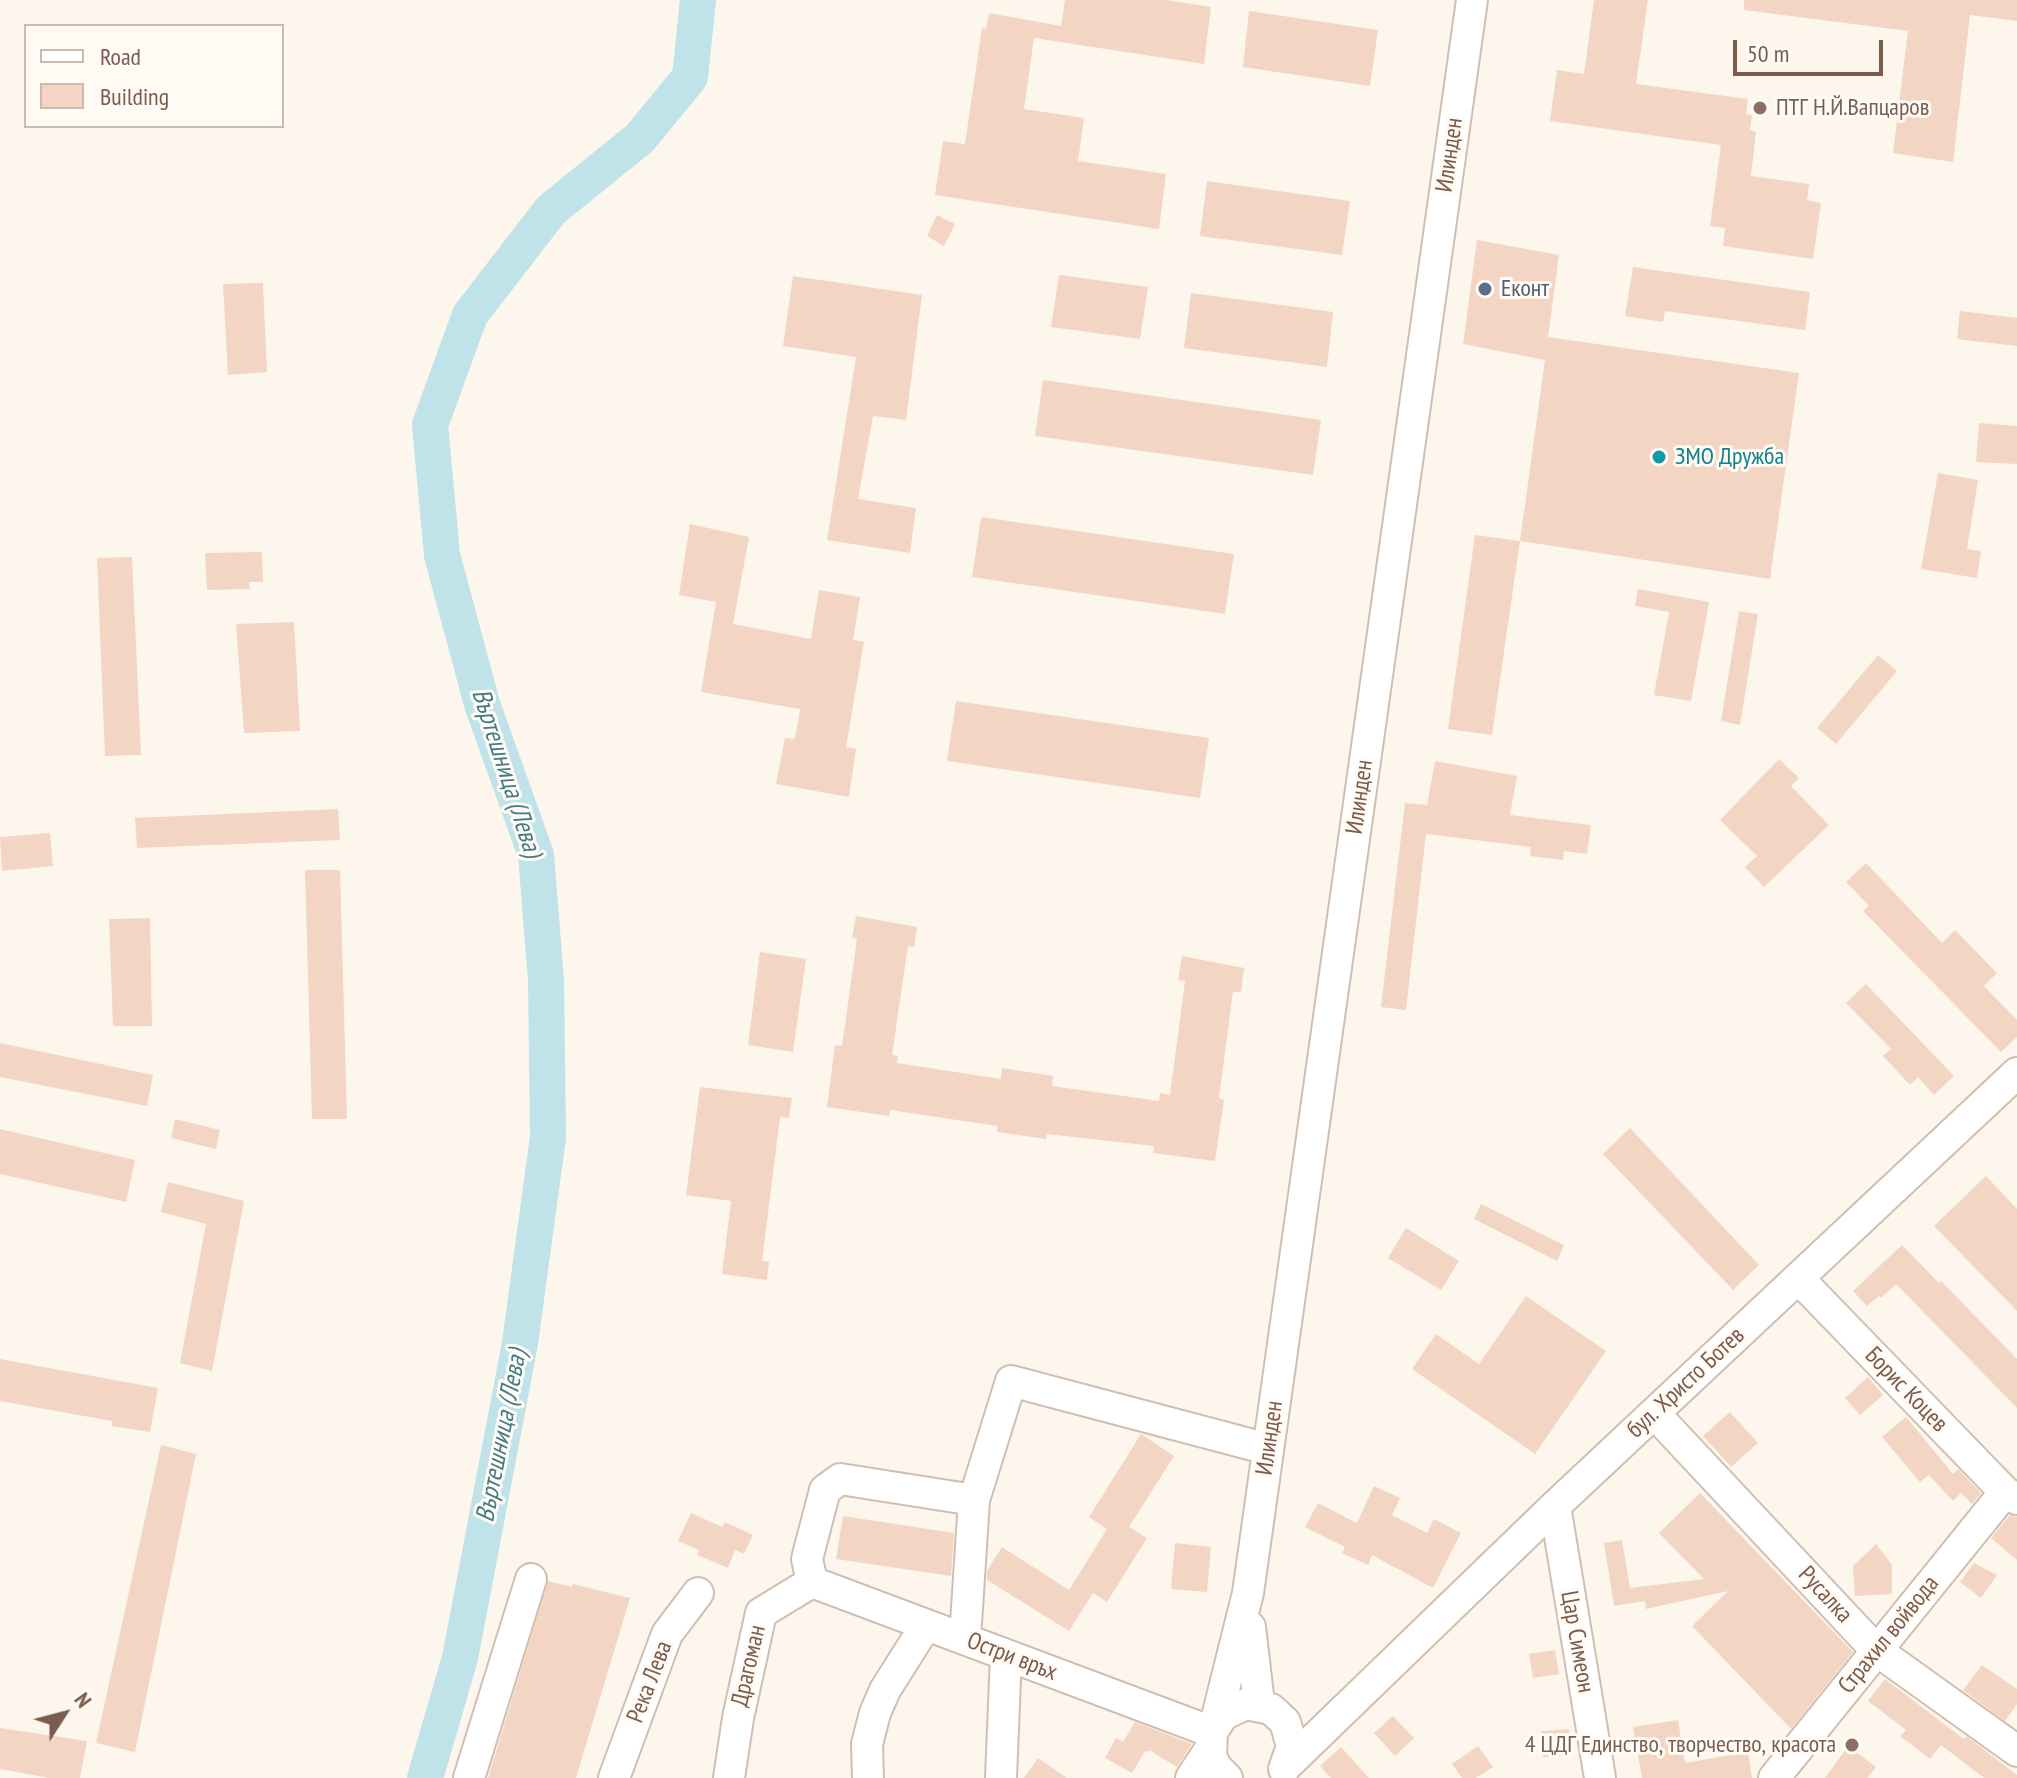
<!DOCTYPE html>
<meta charset="utf-8">
<style>
body{margin:0}
#map{position:relative;width:2017px;height:1778px;overflow:hidden;background:#fdf6ec;font-family:"PT Sans Narrow",sans-serif}
canvas{display:block}
.legend{position:absolute;left:24px;top:24px;width:260px;height:104px;box-sizing:border-box;background:#fffaf3;border:2px solid #cabbb1;margin:0;padding:10px 14px;list-style:none;font-size:24px;color:#7a5c4d}
.legend li{display:flex;align-items:center;gap:16px;height:40px}
.legend b{width:40px;border:2px solid #cabbb1}
.north{position:absolute;left:24px;top:1674px;width:80px;height:80px;-webkit-text-stroke:6px #fffaf3;paint-order:stroke;rotate:54deg;font-size:22px;font-weight:700;line-height:32px;text-align:center;color:#7a5c4d}
.north::after{content:'';display:block;margin:auto;width:28px;height:36px;background:#7a5c4d;clip-path:polygon(50% 0,100% 100%,50% 72%,0 100%)}
.scale{position:absolute;left:1733px;top:40px;width:150px;height:36px;box-sizing:border-box;border:4px solid #7a5c4d;border-top:0;padding-left:10px;font-size:24px;line-height:28px;white-space:nowrap;color:#7a5c4d;-webkit-text-stroke:6px #fffaf3;paint-order:stroke}
</style>
<div id="map">
<canvas width="2017" height="1778"></canvas>
<ul class="legend">
<li><b style="height:10px;background:#fff"></b>Road</li>
<li><b style="height:22px;background:#f3d5c3"></b>Building</li>
</ul>
<div class="north">N</div>
<div class="scale">50 m</div>
</div>
<script>
const context = document.querySelector('canvas').getContext('2d');
context.lineJoin = 'round';
const poly = rows => new Path2D(rows.map(r => 'M' + r).join(''));
function stroke(path, color, width, dash) { context.strokeStyle = color; context.lineWidth = width; context.lineCap = dash ? 'butt' : 'round'; context.setLineDash(dash || []); context.stroke(path); }
function paint(path, color) { context.fillStyle = color; context.fill(path, 'evenodd'); }
function write(font, color, halo, rows, align = 'center') {
  context.font = font + ' "PT Sans Narrow",sans-serif'; context.lineWidth = 6; context.setLineDash([]); context.textBaseline = 'middle'; context.strokeStyle = halo; context.fillStyle = color; for (const [text, x, y, turn = 0] of rows) {
    context.save(); context.translate(x, y); context.rotate((+turn || 0) * Math.PI / 180); context.textAlign = isNaN(turn) ? turn : align; if (halo) context.strokeText(text, 0, 0); context.fillText(text, 0, 0); context.restore();
  }
}
stroke(poly([
 [425,1778,460,1658,520,1343,548,1137,546,980,536,855,482,704,442,555,430,425,470,315,551,210,640,138,690,77,698,0]
]), '#bfe3e8', 36);
paint(poly([
 [1065,0,1167,0,1211,7,1204,64,1034,38,1024,109,1084,118,1078,161,1166,174,1159,229,935,195,943,141,965,144,982,28,986,29,989,13,1061,26],
 [1594,0,1648,0,1636,84,1748,99,1746,114,1752,115,1750,130,1756,132,1751,176,1809,184,1807,200,1821,203,1813,259,1723,246,1725,228,1710,226,1721,145,1550,121,1557,70,1584,74],
 [1744,0,2017,0,2017,21,1970,15,1953,162,1893,153,1908,31,1744,10],
 [1249,11,1378,30,1370,86,1243,67],
 [1207,181,1350,201,1342,255,1200,236],
 [937,215,955,224,944,246,927,236],
 [1477,240,1559,255,1548,337,1799,373,1770,579,1520,541,1545,360,1463,344],
 [1633,267,1810,292,1805,330,1665,311,1663,322,1625,316],
 [1059,275,1148,287,1140,339,1051,327],
 [793,276,922,295,906,420,873,416,858,499,916,508,910,553,827,540,856,357,783,346],
 [263,283,267,372,228,375,223,284],
 [1191,293,1333,312,1327,367,1184,348],
 [1960,311,2017,318,2017,346,1957,339],
 [1043,380,1321,420,1313,475,1035,436],
 [1979,423,2017,426,2017,464,1976,462],
 [1938,473,1978,480,1967,549,1981,551,1977,578,1921,569],
 [981,517,1234,554,1225,614,972,577],
 [690,524,749,537,733,624,811,639,819,590,860,597,853,640,864,642,846,747,856,749,849,797,776,784,785,738,795,739,800,709,701,692,716,602,679,595],
 [1475,535,1520,541,1492,735,1448,729],
 [262,552,263,582,249,582,250,589,207,590,205,553],
 [132,557,141,755,105,756,97,558],
 [1638,589,1709,602,1691,701,1654,695,1669,612,1635,606],
 [1739,611,1758,614,1740,725,1721,721],
 [294,622,300,731,244,733,236,624],
 [1878,655,1897,671,1836,744,1817,728],
 [956,701,1209,738,1200,798,947,761],
 [1779,759,1799,778,1791,786,1829,825,1764,887,1745,867,1757,856,1720,820],
 [1435,761,1517,776,1510,815,1591,825,1587,854,1564,851,1563,860,1530,856,1531,847,1426,834,1406,1010,1381,1007,1405,803,1427,805],
 [338,809,340,840,137,848,135,818],
 [50,833,53,866,2,871,0,837],
 [1866,863,1942,943,1955,930,1997,973,1984,986,2017,1020,2017,1037,2001,1052,1863,911,1869,906,1846,882],
 [305,870,340,870,347,1119,312,1119],
 [856,916,917,927,914,947,908,946,892,1055,898,1056,897,1063,1001,1079,1002,1068,1053,1076,1052,1086,1159,1101,1160,1093,1170,1095,1185,981,1178,980,1182,956,1244,968,1241,992,1233,992,1219,1098,1224,1100,1215,1161,1153,1153,1154,1146,1047,1134,1046,1139,997,1132,997,1126,890,1110,889,1116,827,1107,835,1045,842,1046,857,939,852,938],
 [150,918,152,1026,113,1026,109,919],
 [760,952,806,959,793,1052,748,1045],
 [1866,984,1954,1076,1934,1095,1918,1077,1910,1085,1883,1056,1891,1049,1846,1003],
 [0,1043,153,1075,147,1106,0,1077],
 [700,1087,792,1098,789,1118,780,1117,762,1261,769,1262,767,1280,722,1274,731,1201,686,1195],
 [175,1119,220,1130,216,1149,171,1138],
 [1630,1128,1759,1265,1733,1290,1603,1154],
 [0,1129,135,1160,126,1202,0,1174],
 [1986,1176,2017,1209,2017,1311,1934,1226],
 [168,1182,244,1201,212,1371,180,1363,206,1224,161,1212],
 [1481,1204,1564,1245,1557,1261,1474,1219],
 [1406,1228,1459,1261,1441,1290,1388,1258],
 [1902,1245,1939,1283,1941,1281,2017,1359,2017,1408,1896,1284,1881,1298,1879,1296,1867,1306,1853,1291],
 [1526,1296,1606,1351,1535,1454,1412,1369,1436,1334,1479,1364],
 [0,1359,158,1388,150,1432,112,1426,112,1421,0,1401],
 [1868,1377,1883,1395,1860,1415,1845,1398],
 [1730,1412,1758,1443,1731,1467,1703,1436],
 [1906,1417,1953,1474,1958,1469,1981,1493,1972,1504,1961,1493,1953,1501,1929,1475,1920,1482,1882,1437],
 [1141,1434,1174,1456,1129,1527,1147,1538,1107,1602,1093,1593,1069,1631,987,1580,987,1571,1002,1547,1069,1590,1107,1529,1089,1517],
 [161,1445,196,1454,135,1752,96,1743],
 [1374,1486,1400,1498,1392,1515,1427,1533,1434,1519,1461,1533,1433,1588,1372,1555,1368,1565,1342,1553,1345,1547,1305,1527,1318,1503,1357,1523],
 [1700,1493,1853,1652,1791,1729,1692,1626,1728,1591,1646,1609,1645,1601,1614,1606,1604,1543,1622,1540,1630,1588,1704,1579,1659,1533],
 [691,1513,722,1527,725,1522,753,1535,744,1554,735,1550,728,1568,697,1555,699,1550,678,1541],
 [2010,1515,2017,1517,2017,1560,1991,1538],
 [843,1516,954,1533,951,1576,836,1559],
 [1175,1543,1211,1547,1207,1592,1171,1589],
 [1876,1544,1892,1565,1892,1594,1855,1596,1853,1566],
 [1974,1563,1997,1575,1981,1598,1960,1582],
 [548,1581,572,1587,573,1584,630,1598,576,1778,488,1778],
 [1555,1650,1559,1674,1533,1678,1529,1654],
 [1982,1665,2017,1689,2017,1704,2005,1721,1963,1690],
 [1885,1679,1964,1739,1966,1736,1978,1745,2017,1775,2017,1778,1984,1778,1941,1745,1930,1759,1900,1736,1906,1730,1868,1701],
 [1393,1716,1414,1738,1395,1756,1374,1733],
 [1678,1720,1685,1763,1748,1752,1752,1778,1642,1778,1633,1727],
 [1135,1722,1192,1744,1177,1767,1149,1750,1147,1752,1145,1751,1132,1773,1105,1758,1116,1738,1123,1742],
 [0,1728,87,1741,80,1778,49,1778,0,1769],
 [1569,1729,1571,1755,1543,1757,1541,1731],
 [1478,1746,1493,1767,1476,1778,1462,1778,1452,1764],
 [1848,1746,1876,1767,1868,1778,1825,1778],
 [1341,1747,1369,1778,1331,1778,1320,1766],
 [1038,1758,1067,1778,1024,1778]
]), '#f3d5c3');
const minor = poly([
 [1798,1278,2005,1492,2017,1499],
 [1655,1414,1876,1650,2017,1751],
 [1555,1506,1600,1778],
 [812,1582,807,1559,825,1490,840,1479,974,1500,1011,1381,1268,1449],
 [812,1582,1212,1732],
 [1250,1627,1259,1704],
 [965,1639,974,1500],
 [1215,1725,1248,1593,1472,0],
 [1288,1764,1555,1506,2017,1073],
 [469,1778,531,1579],
 [614,1778,667,1634,698,1593],
 [729,1778,738,1718,761,1613,812,1582],
 [868,1778,867,1744,875,1713,885,1690,926,1625],
 [1001,1778,1006,1655],
 [1191,1778,1210,1749],
 [1227,1778,1216,1767,1211,1756,1212,1732,1223,1715,1246,1704,1271,1709,1285,1722,1292,1746,1284,1769],
 [1774,1778,2005,1492]
]);
stroke(minor, '#d1beb0', 34);
stroke(minor, '#fff', 30);
for (const [x, y, r, color] of [
 [1760,108,8,"#8d6e63"],
 [1485,289,8,"#5c6f8a"],
 [1659,457,8,"#0f9aa8"],
 [1852,1745,8,"#8d6e63"]
]) { const dot = new Path2D(); dot.arc(x, y, r, 0, 2 * Math.PI); context.fillStyle = color; context.fill(dot); stroke(dot, '#fffaf3', 3); }
write('24px', '#785e54', '#fffaf3', [
 ["ПТГ Н.Й.Вапцаров",1776,108],
 ["4 ЦДГ Единство, творчество, красота",1836,1745,"right"]
], 'left');
write('24px', '#7a5c4d', '#fffaf3', [
 ["Илинден",1450,155,-82],
 ["Илинден",1360,797,-82],
 ["бул. Христо Ботев",1686,1383,-43],
 ["Борис Коцев",1906,1390,46],
 ["Илинден",1270,1438,-82],
 ["Русалка",1825,1595,47],
 ["Страхил войвода",1889,1635,-51],
 ["Цар Симеон",1577,1642,80],
 ["Остри връх",1012,1657,21],
 ["Драгоман",749,1666,-77],
 ["Река Лева",650,1682,-69]
]);
write('24px', '#4e5e75', '#fffaf3', [
 ["Еконт",1501,289]
], 'left');
write('24px', '#0d838f', '#fffaf3', [
 ["ЗМО Дружба",1675,457]
], 'left');
write('italic 26px', '#437c86', '#fffaf3', [
 ["Въртешница (Лева)",506,773,72],
 ["Въртешница (Лева)",502,1436,-79]
]);
</script>
